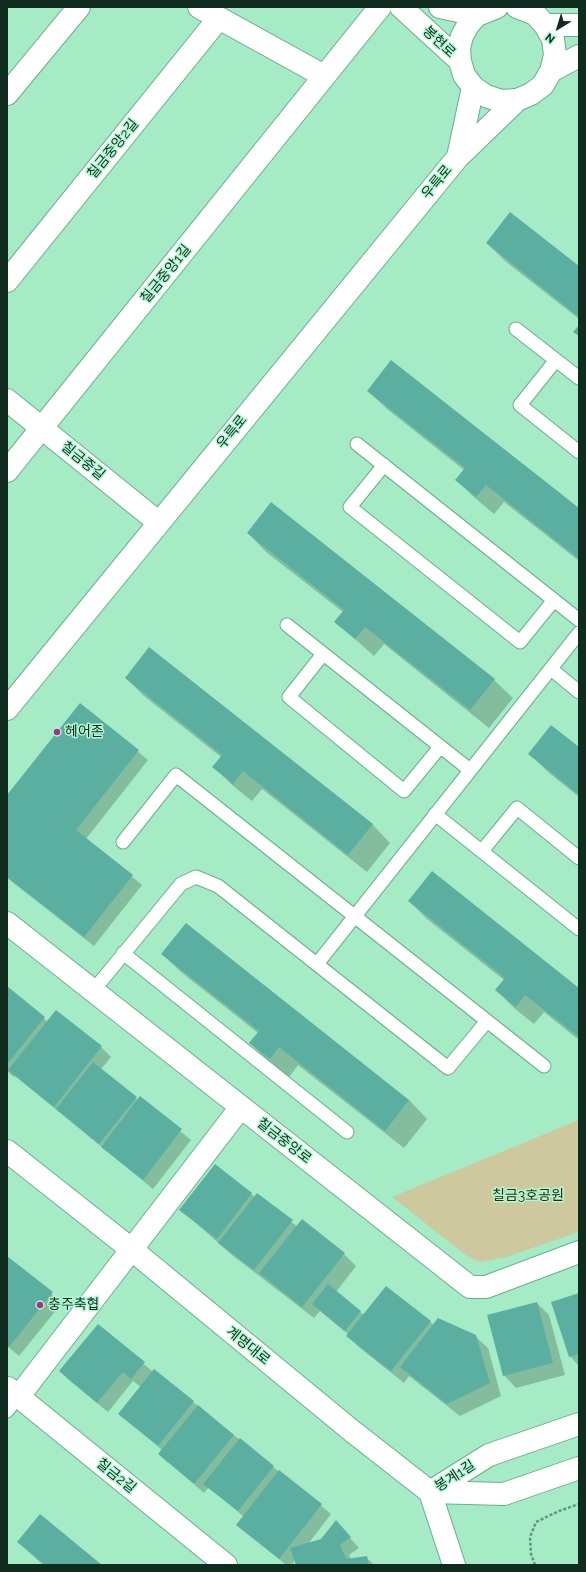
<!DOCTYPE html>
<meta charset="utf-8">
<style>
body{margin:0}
#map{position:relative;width:586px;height:1572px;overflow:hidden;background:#a5ebc6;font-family:Raleway,sans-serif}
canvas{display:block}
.frame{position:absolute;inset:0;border:8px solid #102c1f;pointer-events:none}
.north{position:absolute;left:538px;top:8px;width:40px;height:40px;-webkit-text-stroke:3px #b2f8d3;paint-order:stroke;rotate:218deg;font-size:11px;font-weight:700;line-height:16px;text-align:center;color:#102c1f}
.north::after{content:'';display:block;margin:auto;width:14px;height:18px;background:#102c1f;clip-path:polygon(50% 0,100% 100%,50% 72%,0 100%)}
</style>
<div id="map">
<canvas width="586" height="1572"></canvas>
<div class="frame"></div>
<div class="north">N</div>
</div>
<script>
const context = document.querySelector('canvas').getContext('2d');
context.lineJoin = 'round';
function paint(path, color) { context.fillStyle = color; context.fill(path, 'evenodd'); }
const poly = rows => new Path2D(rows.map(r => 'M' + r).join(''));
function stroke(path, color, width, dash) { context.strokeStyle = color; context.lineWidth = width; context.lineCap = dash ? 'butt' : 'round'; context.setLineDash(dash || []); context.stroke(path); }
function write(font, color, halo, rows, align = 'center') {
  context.font = font + ' Raleway,"Noto Sans KR",sans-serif'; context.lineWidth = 3; context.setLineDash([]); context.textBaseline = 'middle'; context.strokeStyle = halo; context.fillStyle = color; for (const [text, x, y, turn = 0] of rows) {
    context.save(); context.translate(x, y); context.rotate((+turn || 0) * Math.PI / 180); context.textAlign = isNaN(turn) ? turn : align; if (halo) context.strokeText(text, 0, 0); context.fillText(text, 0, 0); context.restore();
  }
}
paint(poly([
 [579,1120,579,1232,503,1258,479,1262,467,1256,392,1197]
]), '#cec89f');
paint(poly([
 [487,243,579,268,579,319,505,261],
 [368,391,579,509,579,561,504,502,494,514,475,498,456,480,464,470,387,409],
 [248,533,494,680,513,698,489,728,384,644,374,656,336,622,343,612,266,552],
 [126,678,372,824,390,843,367,872,262,789,252,801,232,785,214,767,221,757,144,696],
 [80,704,148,760,86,839,142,885,94,946,7,878,7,796],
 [579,748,579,797,548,772,530,754],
 [409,901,579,989,579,1040,544,1012,534,1024,514,1008,496,990,504,980,427,919],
 [162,954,409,1100,427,1119,404,1148,298,1065,289,1077,268,1061,250,1043,258,1033,181,972],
 [7,988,48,1022,101,1047,111,1057,101,1069,138,1100,140,1098,191,1140,153,1189,15,1076,14,1077,7,1071],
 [215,1165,255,1197,297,1226,344,1254,356,1266,336,1292,364,1315,430,1322,434,1325,475,1336,488,1348,501,1396,460,1416,409,1376,404,1383,360,1348,348,1336,349,1335,320,1311,314,1318,232,1255,181,1210],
 [7,1257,62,1303,19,1356,7,1346],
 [579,1294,579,1366,570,1356],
 [537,1303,549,1315,565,1375,516,1388,504,1375],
 [98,1325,153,1372,193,1402,331,1514,308,1544,322,1540,336,1522,359,1548,349,1555,351,1559,366,1557,374,1565,297,1565,295,1560,292,1565,286,1565,238,1525,244,1517,209,1487,204,1493,168,1461,168,1463,159,1454,162,1450,120,1413,141,1387,133,1381,108,1412,70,1381,60,1371],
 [18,1542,101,1565,43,1565]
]), '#0003');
paint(poly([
 [510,212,579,266,579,317,486,243],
 [579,325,579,336,573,332],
 [391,360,579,508,579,559,486,485,476,497,455,480,465,468,367,391],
 [271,502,495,679,470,710,365,627,355,639,334,622,344,610,247,533],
 [149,647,373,824,348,855,243,771,233,784,212,767,222,755,125,678],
 [80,703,139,750,76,830,133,875,84,937,7,877,7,795],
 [551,725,579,747,579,795,528,754],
 [432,871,579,988,579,1037,525,995,516,1007,495,990,505,978,408,901],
 [186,923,409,1100,385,1131,279,1047,270,1059,249,1043,259,1031,161,954],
 [7,986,45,1017,7,1064],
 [56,1010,102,1046,54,1107,8,1070],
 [93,1062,137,1097,99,1144,56,1109],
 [140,1096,182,1129,143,1180,101,1147],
 [215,1164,252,1193,217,1239,179,1210],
 [257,1193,293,1220,254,1270,218,1243],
 [302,1219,345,1253,302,1307,259,1273],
 [7,1256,53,1292,9,1347,7,1345],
 [328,1284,361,1311,345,1331,312,1304],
 [386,1286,431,1321,391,1371,346,1336],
 [579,1293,579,1354,569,1357,551,1302],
 [537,1302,553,1363,503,1376,487,1315],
 [438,1318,476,1335,490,1383,447,1404,400,1367],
 [98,1324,145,1362,131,1379,123,1372,97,1403,59,1371],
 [154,1369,194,1401,158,1446,118,1414],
 [198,1405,234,1435,194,1484,158,1454],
 [240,1438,274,1466,238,1511,203,1484],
 [279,1470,322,1504,279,1559,236,1525],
 [40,1514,102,1565,45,1565,17,1542],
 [336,1520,351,1537,340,1545,346,1559,367,1556,369,1565,296,1565,290,1548,321,1539]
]), '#5aafa0');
const service = poly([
 [516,329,579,378],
 [556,360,520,405,579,452],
 [357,444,579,620],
 [384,465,350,507,520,642,554,600],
 [287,625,470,770],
 [323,654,289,697,404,791,440,747],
 [551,669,579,692],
 [435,814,579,929],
 [123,842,176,775,544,1066],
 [482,851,517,808,579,858],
 [123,953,347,1132],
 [317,964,579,633],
 [93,991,181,884,196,877,218,886,448,1068,487,1021],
 [7,1411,19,1396]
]);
const minor = poly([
 [199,7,324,76],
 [7,94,79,7],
 [458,157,473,87],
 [7,281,219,18],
 [7,400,158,522],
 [7,471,380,7],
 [7,709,458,157,517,100],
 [7,923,470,1287,486,1287,579,1252],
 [8,1388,226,1565],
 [19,1396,241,1107],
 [430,1492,489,1455,579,1424],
 [430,1492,504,1494,579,1468]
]);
const tertiary = poly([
 [401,7,460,61],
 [440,7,477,15],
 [497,7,477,15,468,25,462,36,459,48,460,61,464,75,473,87,486,96,501,101,517,100,531,94,543,85,551,71,555,55,553,39,545,25,535,14,517,7],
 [545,25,579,25],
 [551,71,579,56],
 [7,1151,131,1249,352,1431,430,1492,454,1565]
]);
stroke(service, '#6bae8c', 15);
stroke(minor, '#6bae8c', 24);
stroke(tertiary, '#6bae8c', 24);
stroke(poly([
 [535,1565,531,1554,530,1537,536,1522,559,1511,579,1504]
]), '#62957b', 2.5, [3, 2]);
stroke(service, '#fff', 13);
stroke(minor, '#fff', 22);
stroke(tertiary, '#fff', 22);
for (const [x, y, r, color] of [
 [57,732,4,"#a93188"],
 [40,1305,4,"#a93188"]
]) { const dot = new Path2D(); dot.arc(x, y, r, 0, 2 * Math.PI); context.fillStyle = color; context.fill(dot); stroke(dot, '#b2f8d3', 1.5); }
write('14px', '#102c1f', '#b2f8d3', [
 ["봉현로",439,42,43],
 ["칠금중앙2길",113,149,-51],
 ["우륵로",437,182,-51],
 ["칠금중앙1길",166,274,-51],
 ["우륵로",232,432,-51],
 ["칠금중길",83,461,39],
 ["칠금중앙로",284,1141,38],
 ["계명대로",248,1346,39],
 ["칠금2길",116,1476,39],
 ["봉계1길",455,1476,-33]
]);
write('14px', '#102c1f', '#b2f8d3', [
 ["헤어존",65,732],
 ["충주축협",48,1305]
], 'left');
write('14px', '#2f2b0d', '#b2f8d3', [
 ["칠금3호공원",528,1196]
]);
</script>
